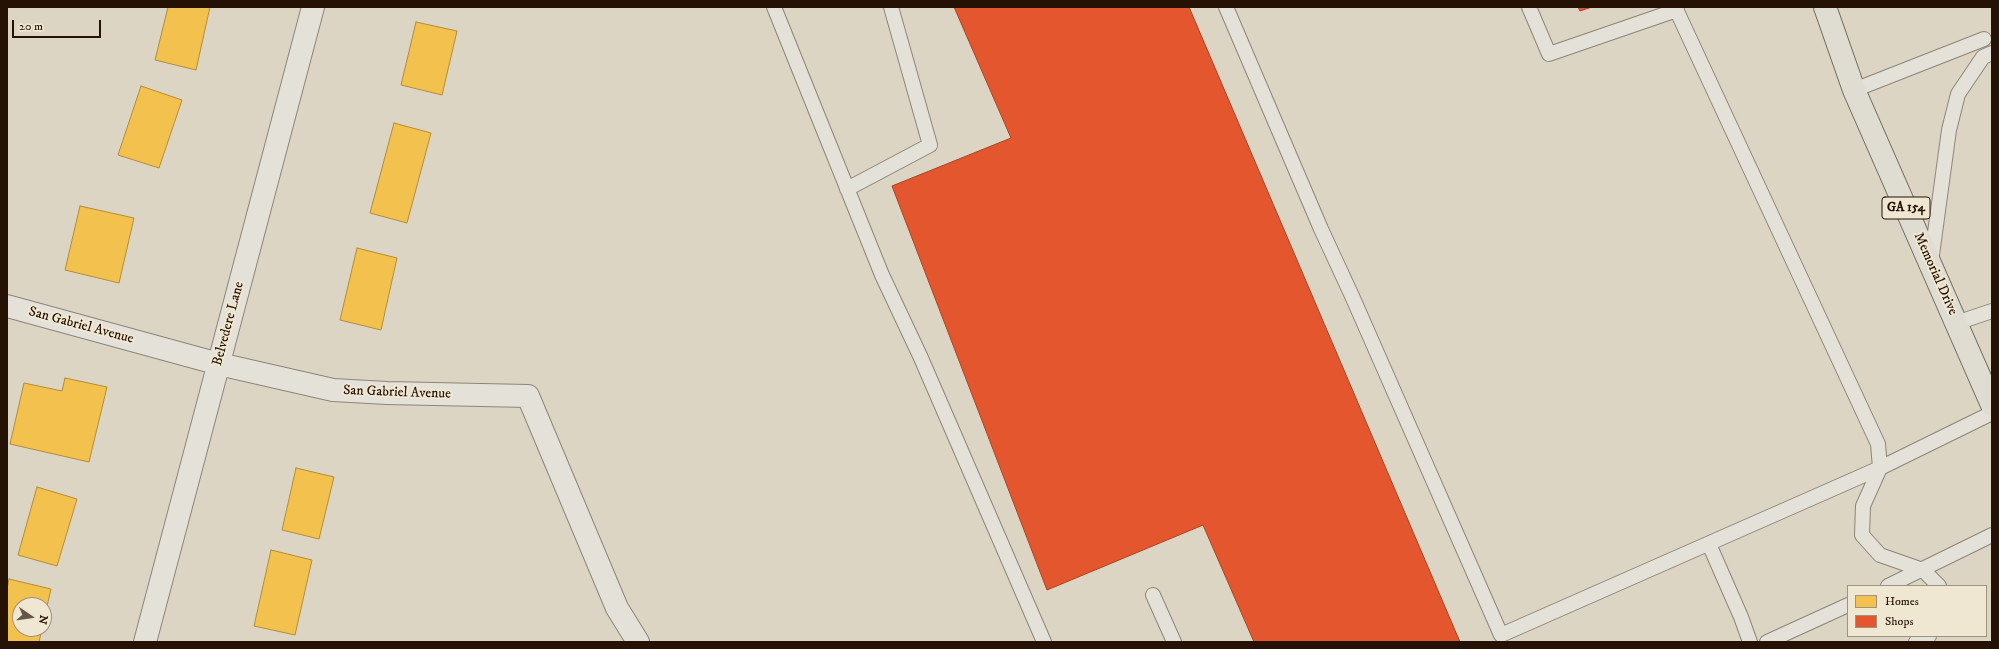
<!DOCTYPE html>
<style>
body{margin:0}
#map{position:relative;width:1999px;height:649px;overflow:hidden;background:#dcd5c4;font-family:"IM FELL DW Pica",serif}
canvas{display:block}
.frame{position:absolute;inset:0;border:8px solid #251205;pointer-events:none}
.legend{position:absolute;left:1847px;top:585px;width:140px;height:52px;box-sizing:border-box;background:#efe7d2;border:1px solid #9e9280;margin:0;padding:5px 7px;list-style:none;font-size:12px;color:#251205}
.legend li{display:flex;align-items:center;gap:8px;height:20px}
.legend b{width:20px;border:1px solid #9e9280}
.north{position:absolute;left:12px;top:597px;width:40px;height:40px;box-sizing:border-box;background:#efe7d2;border:1px solid #9e9280;border-radius:50%;rotate:103deg;font-size:11px;font-weight:700;line-height:16px;text-align:center;color:#251205}
.north::after{content:'';display:block;margin:auto;width:14px;height:18px;background:#655648;clip-path:polygon(50% 0,100% 100%,50% 72%,0 100%)}
.scale{position:absolute;left:12px;top:20px;width:89px;height:18px;box-sizing:border-box;border:2px solid #251205;border-top:0;padding-left:5px;font-size:12px;line-height:14px;white-space:nowrap;color:#251205;-webkit-text-stroke:3px #efe7d2;paint-order:stroke}
</style>
<div id="map">
<canvas width="1999" height="649"></canvas>
<div class="frame"></div>
<ul class="legend">
<li><b style="height:11px;background:#f2c14e"></b>Homes</li>
<li><b style="height:11px;background:#e4572e"></b>Shops</li>
</ul>
<div class="north">N</div>
<div class="scale">20 m</div>
</div>
<script>
const context = document.querySelector('canvas').getContext('2d');
context.lineJoin = 'round';
function paint(path, color) { context.fillStyle = color; context.fill(path, 'evenodd'); }
const poly = rows => new Path2D(rows.map(r => 'M' + r).join(''));
function stroke(path, color, width, dash) { context.strokeStyle = color; context.lineWidth = width; context.lineCap = dash ? 'butt' : 'round'; context.setLineDash(dash || []); context.stroke(path); }
function write(font, color, halo, rows, align = 'center') {
  context.font = font + ' "IM FELL DW Pica",serif'; context.lineWidth = 4; context.setLineDash([]); context.textBaseline = 'middle'; context.strokeStyle = halo; context.fillStyle = color; for (const [text, x, y, turn = 0] of rows) {
    context.save(); context.translate(x, y); context.rotate((+turn || 0) * Math.PI / 180); context.textAlign = isNaN(turn) ? turn : align; if (halo) context.strokeText(text, 0, 0); context.fillText(text, 0, 0); context.restore();
  }
}
const homes = poly([
 [168,7,210,7,196,70,155,60,168,7],
 [416,22,457,31,442,95,401,85,416,22],
 [141,86,182,100,159,168,118,155,141,86],
 [394,123,431,133,407,223,370,213,394,123],
 [80,206,134,218,119,283,65,270,80,206],
 [357,248,397,258,381,330,340,320,357,248],
 [65,378,107,387,89,462,10,444,24,383,62,391,65,378],
 [296,468,334,477,319,539,282,530,296,468],
 [37,487,77,499,57,566,18,555,37,487],
 [271,550,312,560,295,635,254,626,271,550],
 [9,579,51,589,44,619,44,605,20,605,20,629,42,629,39,642,7,642,7,589,9,579]
]);
paint(homes, '#f2c14e');
stroke(homes, '#b48c38', 1);
const shops = poly([
 [954,7,1189,7,1460,642,1254,642,1203,525,1047,590,892,186,1011,138,954,7],
 [1578,7,1592,7,1580,11,1578,7]
]);
paint(shops, '#e4572e');
stroke(shops, '#ab4222', 1);
const lane = poly([
 [774,7,882,275,921,358,1044,642],
 [1226,7,1321,229,1352,296,1501,635,1880,468,1992,413],
 [1529,7,1549,54,1677,10],
 [1675,7,1878,444,1880,468,1863,506,1862,535,1880,555,1923,570,1939,586],
 [1854,90,1984,39],
 [847,189,930,145,891,7],
 [1931,262,1949,130,1958,94,1983,57,1992,53],
 [1956,323,1992,311],
 [1709,544,1741,617,1750,642],
 [1888,586,1992,535],
 [1153,595,1174,642],
 [1767,642,1848,605],
 [1916,642,1929,636]
]);
const street = poly([
 [7,306,219,364,333,390,387,393,528,396,617,608,638,642],
 [145,642,313,7]
]);
const primary = poly([
 [1825,7,1854,90,1992,405]
]);
stroke(lane, '#8c857a', 16);
stroke(street, '#8c857a', 24);
stroke(primary, '#726b60', 24);
stroke(lane, '#e4e1d8', 14);
stroke(street, '#e4e1d8', 22);
stroke(primary, '#dfdcd2', 22);
for (const [x, y, w] of [
 [1906,208,48]
]) { const box = new Path2D(); box.roundRect(x - w / 2, y - 11, w, 22, 3); context.fillStyle = '#efe7d2'; context.fill(box); stroke(box, '#251205', 1); }
write('bold 13px', '#251205', null, [
 ["GA 154",1906,208]
]);
write('14px', '#251205', '#efe7d2', [
 ["Memorial Drive",1935,274,66],
 ["Belvedere Lane",229,324,-75],
 ["San Gabriel Avenue",81,326,15],
 ["San Gabriel Avenue",397,393,2]
]);
</script>
